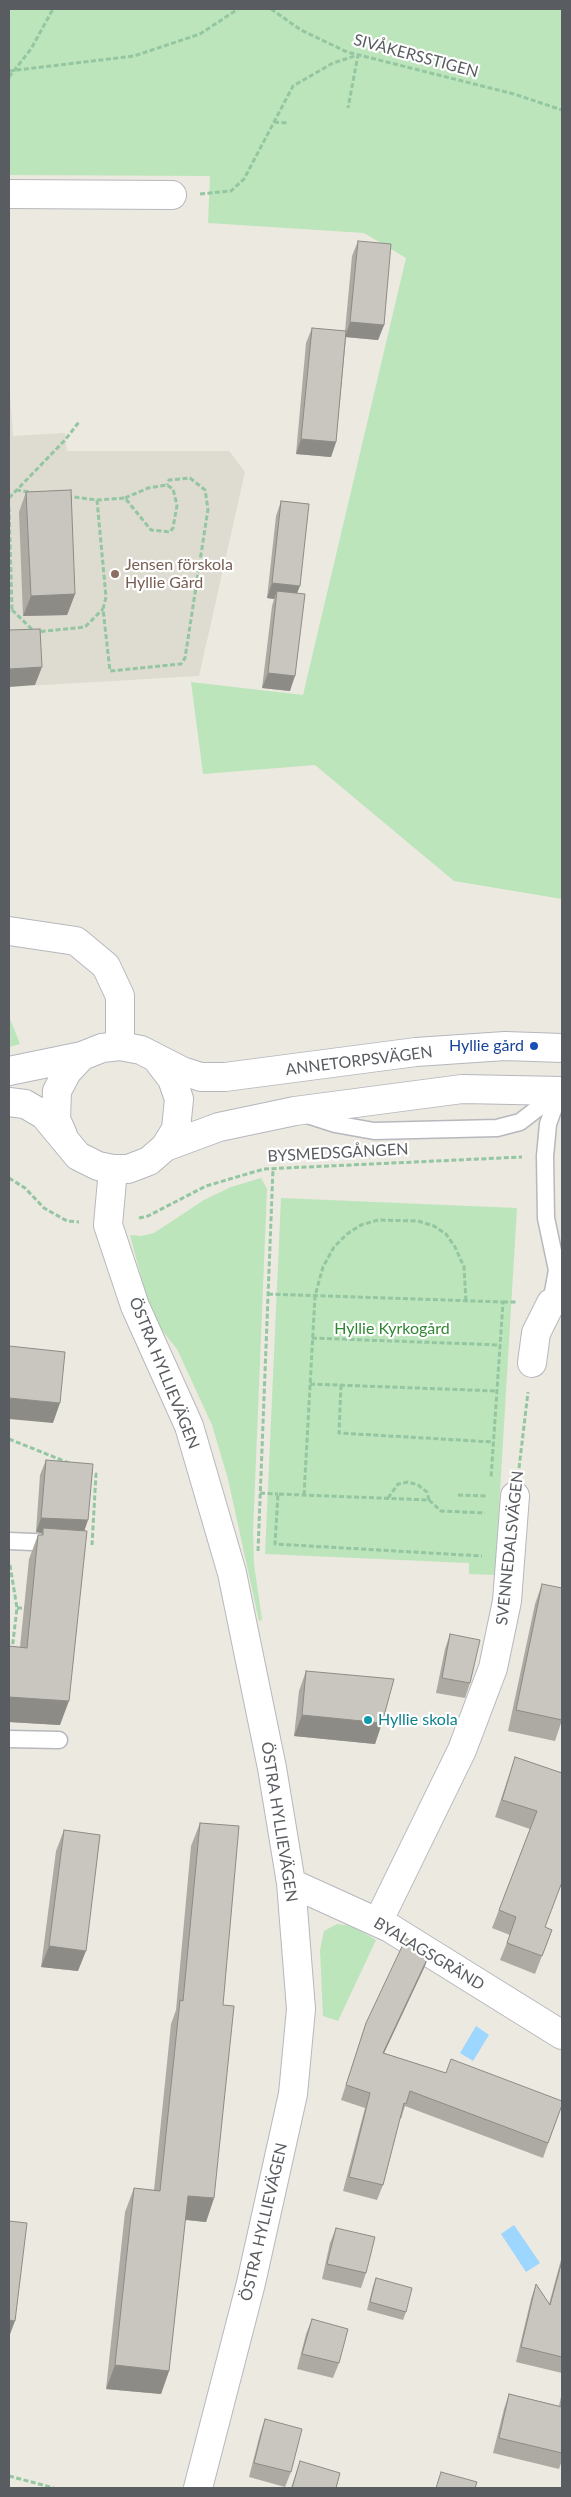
<!DOCTYPE html>
<meta charset="utf-8">
<style>
body{margin:0}
#map{position:relative;width:571px;height:2497px;overflow:hidden;background:#ece9e0;font-family:Lato,sans-serif}
canvas{display:block}
.frame{position:absolute;inset:0;border:10px solid #595d61;pointer-events:none}
</style>
<div id="map">
<canvas width="571" height="2497"></canvas>
<div class="frame"></div>
</div>
<script>
const context = document.querySelector('canvas').getContext('2d');
context.lineJoin = 'round';
function paint(path, color) { context.fillStyle = color; context.fill(path, 'evenodd'); }
const poly = rows => new Path2D(rows.map(r => 'M' + r).join(''));
function stroke(path, color, width, dash) { context.strokeStyle = color; context.lineWidth = width; context.lineCap = dash ? 'butt' : 'round'; context.setLineDash(dash || []); context.stroke(path); }
function write(font, color, halo, rows, align = 'center') {
  context.font = font + ' Lato,sans-serif'; context.lineWidth = 4.5; context.setLineDash([]); context.textBaseline = 'middle'; context.strokeStyle = halo; context.fillStyle = color; for (const [text, x, y, turn = 0] of rows) {
    context.save(); context.translate(x, y); context.rotate((+turn || 0) * Math.PI / 180); context.textAlign = isNaN(turn) ? turn : align; if (halo) context.strokeText(text, 0, 0); context.fillText(text, 0, 0); context.restore();
  }
}
paint(poly([
 [9,379,13,436,65,433,67,451,229,451,245,472,199,676,9,687]
]), '#dedbd0');
paint(poly([
 [9,9,562,9,562,899,454,881,315,765,203,774,191,682,303,695,406,258,364,233,208,223,210,176,9,175],
 [9,1016,20,1044,9,1047],
 [261,1178,267,1189,253,1533,254,1564,262,1620,259,1621,228,1479,212,1425,177,1349,152,1318,130,1235,141,1236,154,1233,204,1200,231,1187],
 [281,1198,517,1208,495,1575,469,1574,469,1563,265,1554],
 [337,1924,353,1926,376,1940,338,2021,323,2016,320,1950,324,1931]
]), '#bce5bb');
paint(poly([
 [476,2026,489,2035,473,2061,460,2053],
 [514,2225,540,2263,526,2272,501,2234]
]), '#9dd6ff');
const lane = poly([
 [304,1114,335,1124,374,1131,497,1128,520,1122,560,1091],
 [551,1303,557,1270,546,1218,545,1156,548,1124,560,1091],
 [9,1541,56,1543],
 [9,1739,59,1740]
]);
const street = poly([
 [9,194,172,195],
 [9,931,76,941,106,966,120,996,120,1046],
 [113,1169,108,1225,135,1306,189,1426,232,1573,272,1768,291,1883,301,2009,293,2094,251,2283,198,2488],
 [532,1363,536,1333,551,1303,562,1298],
 [291,1883,390,1928,562,2035],
 [378,1922,462,1750,493,1668,507,1601,515,1496]
]);
const secondary = poly([
 [159,1062,172,1079,179,1099,176,1129,165,1147],
 [9,1071,82,1056,102,1048,120,1046,141,1050,182,1071,201,1077,225,1077,416,1052,505,1046,562,1048],
 [9,1102,25,1104,44,1115,78,1156,98,1166,113,1169,128,1169,149,1161,165,1147,219,1127,295,1111,462,1089,562,1091],
 [63,1135,56,1119,57,1091,67,1072,82,1056]
]);
stroke(lane, '#b6b8bd', 19);
stroke(street, '#b6b8bd', 30);
stroke(secondary, '#b4b7bd', 30);
stroke(poly([
 [271,9,301,30,347,52,514,94,562,110],
 [9,71,134,56,200,34,238,9],
 [9,77,31,49,53,9],
 [274,122,287,123],
 [200,194,231,191,244,179,293,86,333,63,358,55,348,108],
 [16,490,31,492],
 [67,496,97,500,125,498,151,530,170,532,173,528,177,505,173,489,167,485,148,488,125,498],
 [9,498,65,440,79,422],
 [97,500,106,597,103,609,110,671,181,664,185,658,208,509,205,490,190,478,169,480,167,485],
 [9,507,12,610,9,611],
 [12,610,35,632,85,627,103,609],
 [9,1178,25,1188,44,1208,67,1221,79,1222],
 [139,1218,148,1216,206,1186,264,1169,522,1157],
 [268,1294,503,1302,491,1478],
 [503,1302,518,1302],
 [312,1338,500,1345],
 [310,1384,497,1391],
 [341,1385,339,1433,493,1442],
 [9,1439,69,1463],
 [519,1468,528,1392],
 [88,1471,96,1474,92,1545],
 [260,1493,278,1494],
 [304,1495,315,1296,323,1267,334,1247,347,1234,361,1225,378,1220,418,1221,434,1226,446,1234,455,1247,464,1267,466,1301],
 [458,1495,486,1496],
 [388,1498,398,1484,408,1482,418,1485,427,1492,429,1500,278,1494,275,1544,482,1556],
 [429,1500,441,1511,485,1513],
 [258,1551,273,1169],
 [10,1565,17,1608,12,1650],
 [17,1608,24,1608],
 [9,2476,54,2488]
]), '#93c6a1', 3, [5, 2.5]);
stroke(lane, '#fff', 16);
stroke(street, '#fff', 28);
stroke(secondary, '#fff', 28);
paint(poly([
 [358,241,384,325,378,340,346,337,336,442,331,457,296,454,306,343,312,328,345,331,352,256],
 [26,492,75,594,67,615,23,616,19,512],
 [281,501,297,593,290,691,262,688,272,606,274,599,267,598,276,516],
 [46,1460,85,1530,60,1725,9,1722,9,1646,20,1647,29,1559,38,1535,41,1535,42,1533,36,1532,40,1475],
 [542,1584,562,1720,555,1741,508,1731,535,1604],
 [450,1634,470,1683,465,1698,436,1693,445,1649],
 [306,1671,382,1723,375,1744,294,1736,299,1691],
 [515,1757,562,1773,545,1927,552,1930,535,1974,500,1960,510,1935,492,1928,530,1829,495,1817],
 [200,1823,223,2005,214,2198,206,2222,185,2220,169,2371,161,2394,106,2389,125,2212,134,2188,154,2190,171,2024,176,2010,191,1846],
 [64,1830,78,1971,41,1967,56,1851],
 [430,1953,424,1968,384,2053,446,2073,562,2105,543,2158,405,2106,401,2119,400,2118,383,2185,377,2200,343,2191,365,2108,341,2100,361,2038,366,2023],
 [336,2228,366,2273,361,2288,322,2279,330,2243],
 [562,2256,562,2373,516,2362,531,2299,536,2284,549,2304],
 [376,2278,406,2312,403,2320,367,2310,373,2286],
 [312,2319,339,2363,333,2378,297,2369,306,2334],
 [562,2392,562,2460,559,2469,493,2453,504,2409,509,2394,559,2406],
 [265,2419,291,2472,285,2487,249,2477,260,2434],
 [300,2461,336,2488,291,2488]
]), '#adaaa4');
paint(poly([
 [350,322,384,325,378,340,345,337],
 [301,439,336,442,331,457,296,454],
 [272,583,300,586,294,601,277,591,274,599,267,598],
 [75,594,67,615,23,616,31,596],
 [42,667,35,685,9,687,9,669],
 [268,673,295,676,290,691,262,688],
 [9,1398,60,1403,53,1423,9,1419],
 [41,1518,88,1520,83,1535,43,1528,42,1533,36,1532],
 [9,1697,69,1701,60,1725,9,1722],
 [302,1715,382,1723,375,1744,294,1736],
 [49,1946,86,1951,78,1971,41,1967],
 [430,1953,424,1968,377,2068,383,2053],
 [188,2196,214,2198,206,2222,179,2219],
 [9,2320,15,2321,9,2337],
 [115,2365,169,2371,161,2394,106,2389]
]), '#8d8b86');
const building = poly([
 [358,241,391,244,384,325,350,322,358,241],
 [312,328,346,331,336,442,301,439,312,328],
 [71,490,75,594,31,596,26,492,71,490],
 [281,501,309,504,300,586,272,583,281,501],
 [277,591,305,594,295,676,268,673,277,591],
 [40,629,42,667,9,669,9,630,40,629],
 [9,1346,65,1352,60,1403,9,1398,9,1346],
 [46,1460,93,1464,88,1520,41,1518,46,1460],
 [43,1528,87,1531,69,1701,9,1697,9,1646,27,1648,38,1535,43,1535,43,1528],
 [542,1584,562,1588,562,1720,516,1710,542,1584],
 [450,1634,480,1640,470,1683,442,1678,450,1634],
 [306,1671,394,1679,382,1723,302,1715,306,1671],
 [515,1757,562,1773,562,1882,545,1927,552,1930,542,1956,507,1943,516,1917,499,1910,537,1811,502,1800,515,1757],
 [200,1823,239,1826,223,2005,234,2006,214,2198,188,2196,169,2371,115,2365,134,2188,160,2191,180,2000,183,2001,200,1823],
 [64,1830,100,1835,86,1951,49,1946,64,1830],
 [406,1938,430,1953,383,2053,446,2073,451,2059,562,2101,562,2105,548,2143,410,2091,406,2104,404,2103,383,2185,349,2177,370,2093,346,2085,366,2023,406,1938],
 [9,2221,27,2223,15,2321,9,2320,9,2221],
 [336,2228,375,2237,366,2273,327,2264,336,2228],
 [562,2261,562,2357,521,2347,536,2284,550,2305,562,2261],
 [376,2278,412,2288,406,2312,370,2302,376,2278],
 [312,2319,348,2329,339,2363,302,2354,312,2319],
 [509,2394,562,2407,562,2453,499,2438,509,2394],
 [265,2419,302,2429,291,2472,254,2463,265,2419],
 [300,2461,340,2473,336,2488,292,2488,300,2461],
 [441,2472,477,2482,475,2488,436,2488,441,2472]
]);
paint(building, '#c9c6bf');
stroke(building, '#8d8b86', 1);
for (const [x, y, r, color] of [
 [115,574,5,"#8d6e63"],
 [534,1046,5,"#1a4fb4"],
 [368,1720,5,"#0f9aa8"]
]) { const dot = new Path2D(); dot.arc(x, y, r, 0, 2 * Math.PI); context.fillStyle = color; context.fill(dot); stroke(dot, '#fff', 2); }
write('16px', '#595d61', '#fff', [
 ["SIVÅKERSSTIGEN",416,56,15],
 ["ANNETORPSVÄGEN",359,1061,-7],
 ["BYSMEDSGÅNGEN",338,1153,-3],
 ["ÖSTRA HYLLIEVÄGEN",164,1373,68],
 ["SVENNEDALSVÄGEN",510,1548,-84],
 ["ÖSTRA HYLLIEVÄGEN",279,1822,81],
 ["BYALAGSGRÄND",429,1954,31],
 ["ÖSTRA HYLLIEVÄGEN",264,2222,-77]
]);
write('16px', '#785e54', '#fff', [
 ["Jensen förskola",125,565],
 ["Hyllie Gård",125,583]
], 'left');
write('16px', '#164399', '#fff', [
 ["Hyllie gård",524,1046]
], 'right');
write('16px', '#328734', '#fff', [
 ["Hyllie Kyrkogård",392,1329]
]);
write('16px', '#0d838f', '#fff', [
 ["Hyllie skola",378,1720]
], 'left');
</script>
